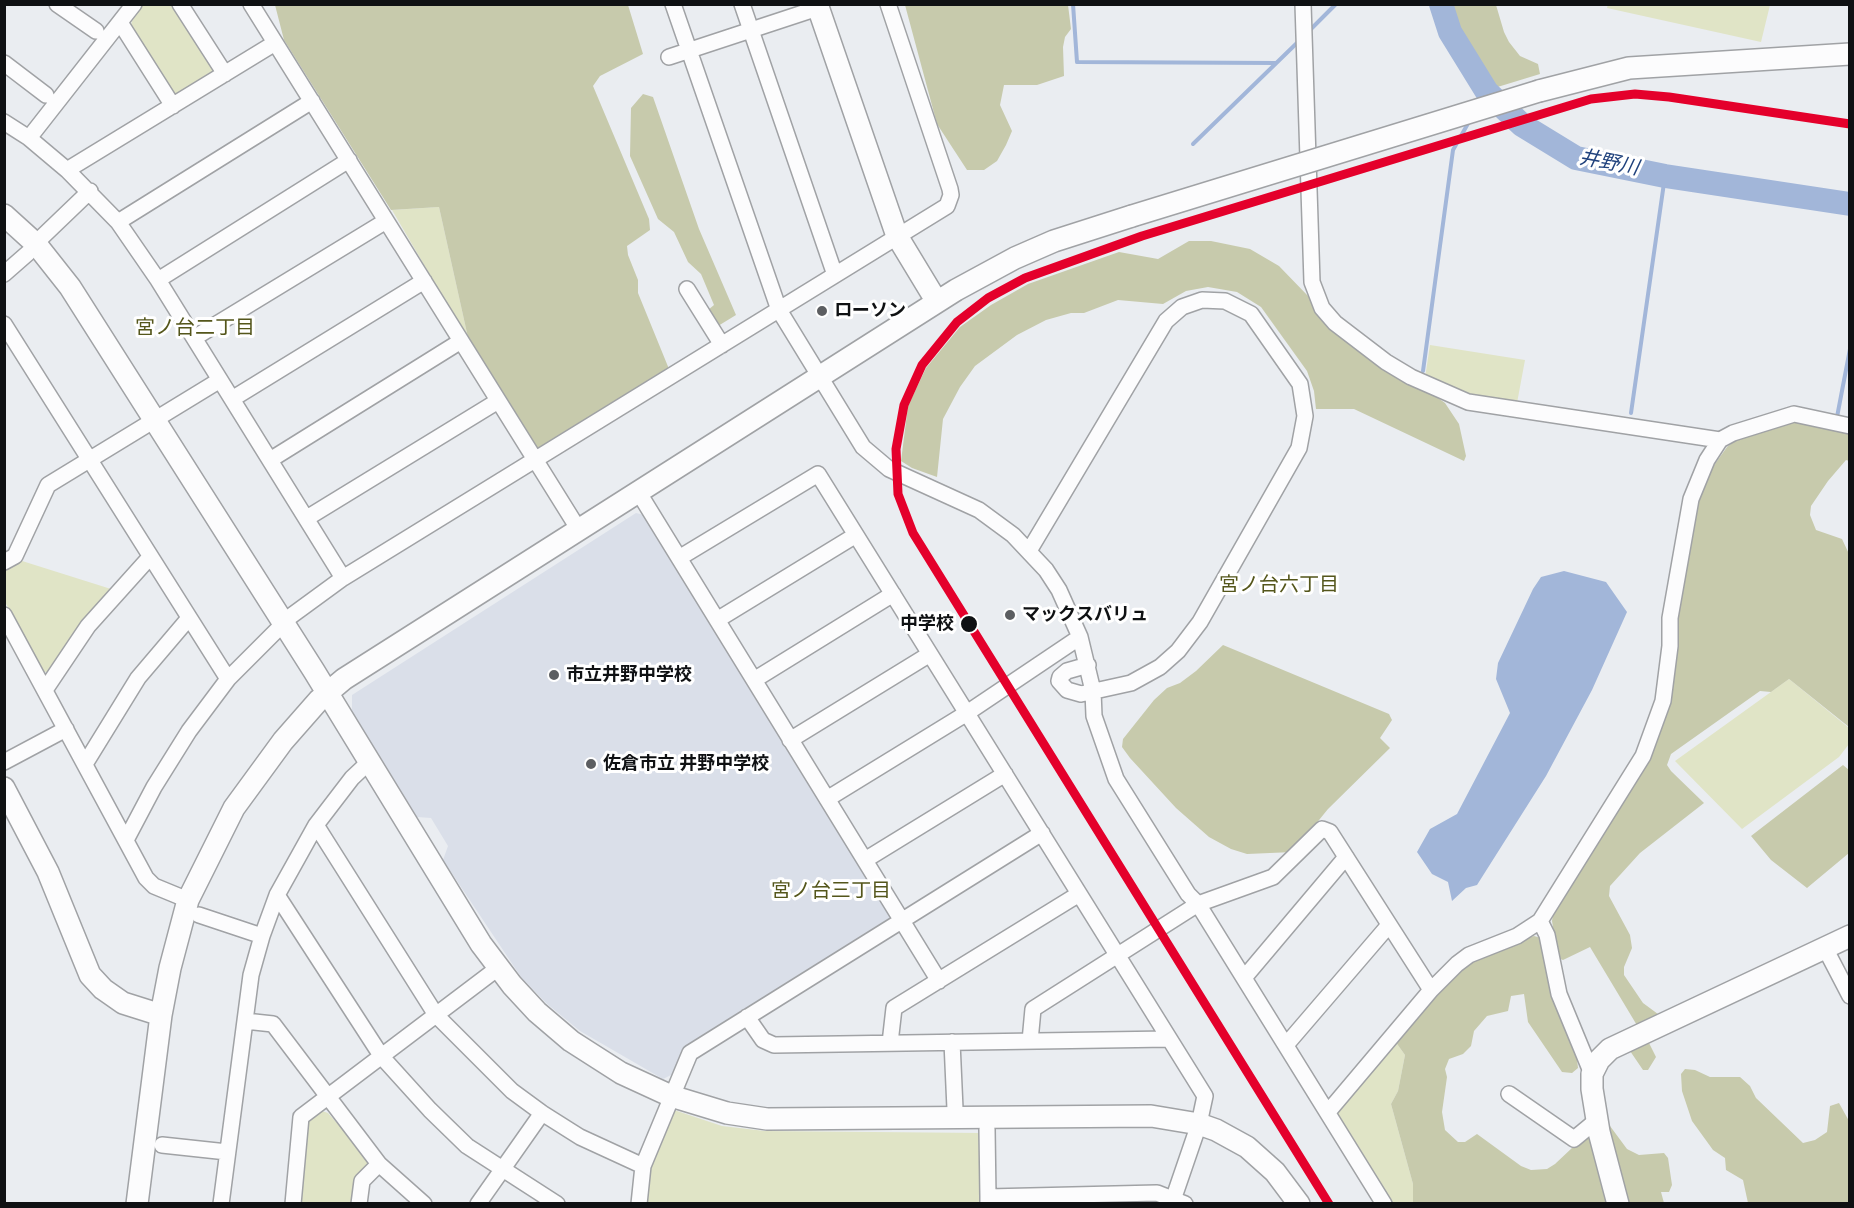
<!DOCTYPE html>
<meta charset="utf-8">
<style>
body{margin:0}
#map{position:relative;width:1854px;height:1208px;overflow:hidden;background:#eaedf1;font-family:Figtree,sans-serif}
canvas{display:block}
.frame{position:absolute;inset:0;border:6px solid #0f1113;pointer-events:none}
</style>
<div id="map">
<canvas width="1854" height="1208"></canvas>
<div class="frame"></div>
</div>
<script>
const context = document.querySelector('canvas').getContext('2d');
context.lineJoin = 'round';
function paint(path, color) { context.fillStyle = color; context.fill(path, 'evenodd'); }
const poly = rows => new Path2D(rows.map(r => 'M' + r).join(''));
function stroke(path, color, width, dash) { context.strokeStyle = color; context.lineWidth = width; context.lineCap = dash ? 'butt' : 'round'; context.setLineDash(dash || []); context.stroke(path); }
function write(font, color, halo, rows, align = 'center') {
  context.font = font + ' Figtree,"Noto Sans JP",sans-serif'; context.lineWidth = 6; context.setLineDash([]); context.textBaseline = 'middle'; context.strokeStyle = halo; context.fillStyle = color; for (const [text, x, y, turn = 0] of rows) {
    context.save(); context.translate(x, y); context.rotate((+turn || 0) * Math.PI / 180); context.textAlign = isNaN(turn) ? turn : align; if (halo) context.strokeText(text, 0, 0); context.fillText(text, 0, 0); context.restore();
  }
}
paint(poly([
 [636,513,644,515,890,915,889,921,684,1049,673,1074,663,1079,580,1031,546,1003,521,977,443,860,448,846,431,818,417,817,352,711,352,695]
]), '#dadfe9');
paint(poly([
 [1608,4,1767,4,1770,5,1761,42,1607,8],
 [143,5,172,5,212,69,212,73,178,97,170,95,130,29,132,21],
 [439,207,469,342,392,210],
 [1430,345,1525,360,1517,403,1469,396,1425,378],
 [19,560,111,589,82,622,50,673,42,671,5,602,5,569],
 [1789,679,1849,728,1849,744,1839,757,1742,829,1675,761],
 [1395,1041,1405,1055,1398,1091,1391,1104,1413,1184,1413,1203,1392,1203,1336,1111],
 [674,1110,722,1126,765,1131,982,1133,983,1203,646,1204,651,1167],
 [322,1111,328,1113,367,1157,367,1166,355,1178,352,1203,299,1204,309,1121]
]), '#e0e4c6');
paint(poly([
 [275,5,628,5,643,54,600,76,593,86,649,219,650,230,627,246,628,255,638,280,638,293,669,369,544,446,537,448,532,444,469,342,439,207,391,210,284,40],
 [1068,5,1071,29,1065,37,1063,47,1064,76,1037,85,1004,85,1000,105,1012,131,1006,145,997,161,984,170,967,170,937,124,905,5],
 [1447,5,1496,5,1504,32,1509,42,1520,56,1538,64,1540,74,1491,89,1455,30],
 [643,94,653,97,699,229,736,315,718,326,708,310,714,305,701,274,688,262,674,232,658,219,630,156,631,108],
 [1189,241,1211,241,1250,249,1279,266,1309,297,1317,310,1445,403,1459,424,1466,456,1464,461,1354,409,1316,409,1314,391,1307,371,1261,307,1237,292,1208,287,1186,291,1163,304,1118,300,1084,313,1071,313,1046,320,1017,335,975,366,960,387,943,419,937,477,912,468,901,461,908,406,926,368,960,327,991,305,1028,284,1119,252,1158,259],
 [1795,419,1849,431,1849,461,1846,460,1828,481,1811,506,1810,515,1816,530,1842,539,1849,554,1849,727,1789,679,1771,692,1760,691,1671,754,1667,765,1671,771,1704,803,1640,853,1610,886,1609,896,1630,935,1632,948,1624,967,1624,975,1643,1003,1662,1017,1638,1027,1590,947,1563,960,1558,958,1552,921,1554,908,1647,758,1661,729,1670,700,1675,617,1698,501,1705,478,1727,447,1738,438],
 [1223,645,1389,714,1392,720,1380,738,1390,748,1328,809,1293,852,1247,854,1231,849,1209,837,1176,808,1130,758,1122,747,1123,739,1154,700,1167,688,1180,683,1196,671],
 [1843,765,1849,770,1849,853,1807,888,1771,860,1751,836],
 [1534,936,1541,938,1576,1050,1578,1068,1572,1073,1562,1072,1528,1022,1524,994,1511,996,1508,1011,1487,1016,1474,1031,1471,1046,1463,1054,1449,1059,1445,1069,1447,1077,1442,1112,1445,1130,1458,1142,1465,1142,1477,1134,1521,1166,1531,1170,1547,1169,1555,1164,1590,1131,1612,1203,1413,1203,1413,1184,1391,1104,1398,1091,1405,1055,1395,1041,1435,994,1471,960],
 [1647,1039,1656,1057,1648,1070,1643,1070,1628,1048],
 [1685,1069,1695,1070,1710,1077,1740,1077,1750,1086,1756,1098,1803,1143,1815,1140,1827,1132,1830,1106,1839,1103,1849,1121,1849,1203,1748,1203,1743,1180,1726,1170,1725,1158,1713,1150,1692,1121,1682,1091,1681,1074],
 [1610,1126,1627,1149,1639,1155,1664,1153,1668,1158,1672,1185,1669,1192,1661,1192,1664,1203,1626,1203,1608,1131]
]), '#c7caac');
paint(poly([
 [1564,571,1606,582,1627,612,1592,690,1546,776,1477,885,1466,888,1452,901,1448,882,1432,874,1417,852,1430,829,1457,814,1510,713,1496,679,1498,663,1533,589,1541,577]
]), '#a2b6d9');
stroke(poly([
 [1073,4,1077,62,1276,63],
 [1310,30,1336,4],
 [1482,101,1487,92],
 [1193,144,1300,40],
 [1423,371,1453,150,1470,120],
 [1631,413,1665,176],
 [1837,417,1850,349]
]), '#a2b6d9', 4);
stroke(poly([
 [1441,4,1450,32,1487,92,1522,125,1576,158,1665,176,1850,204]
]), '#a2b6d9', 24);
const street = poly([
 [57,4,96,31],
 [180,4,225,74],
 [251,4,579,530],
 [673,4,779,310,863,447,889,469,979,510,1013,535,1046,570,1059,590,1080,637,1093,691,1094,716,1116,779,1188,894,1198,904,1384,1204],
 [742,4,835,275],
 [1303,4,1312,282,1322,308,1335,323,1386,362,1411,377,1468,402,1720,440],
 [121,24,173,106],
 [669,57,818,8],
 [4,63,46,95],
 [4,122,29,138,67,170,118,222,158,280,343,578],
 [29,138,134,4],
 [67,170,275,43],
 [118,222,312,101],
 [41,238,90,191],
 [4,274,28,253],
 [158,280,349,160],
 [687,289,722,345],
 [4,324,228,679],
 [194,338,386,221],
 [232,399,424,281],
 [270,460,461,341],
 [639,493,939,981],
 [307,518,498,401],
 [1029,551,1166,321,1182,307,1202,300,1225,301,1251,314,1300,384,1305,416,1299,448,1200,622,1178,651,1160,667,1131,683,1081,694,1067,690,1059,681,1060,677,1067,671,1088,665],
 [679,558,818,474,1205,1096,1199,1124,1174,1197],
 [4,562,15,556,48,485,220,380],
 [4,615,146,878,154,886,188,900],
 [717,620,856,535],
 [754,680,893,594],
 [45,690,88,626,150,557],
 [790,740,930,654],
 [4,762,66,729],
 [85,764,138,678,189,618],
 [827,799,967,713,1080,637],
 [316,825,436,1015,512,1091,542,1113,580,1137,643,1166],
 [126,840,154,787,189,731,228,679,291,616,343,578,947,206,951,195,950,189,888,4],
 [865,860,1005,774],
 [277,895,382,1057,430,1110,467,1146,557,1204],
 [199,915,262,936],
 [1540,921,1547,935,1559,994,1592,1074],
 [1825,948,1850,996],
 [1244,978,1346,857],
 [747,1017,763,1040,774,1045,1169,1039],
 [245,1021,273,1024,379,1164,424,1204],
 [1030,1041,1033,1009,1198,904,1273,877,1322,829,1330,832,1431,990],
 [952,1042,955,1109],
 [890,1043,894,1008,1079,894],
 [1286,1045,1389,925],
 [1509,1094,1574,1139,1597,1120],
 [1328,1112,1431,990,1457,964,1469,955,1517,936,1540,921,1643,756,1663,701,1670,646,1670,618,1691,499,1707,460,1720,440,1733,433,1794,414,1850,426],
 [987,1129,988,1197],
 [162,1145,227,1152],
 [221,1204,251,975,262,936,277,895,316,825,352,778,369,762],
 [293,1204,301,1117,498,968],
 [359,1204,362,1181,379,1164],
 [478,1204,542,1113],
 [639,1204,643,1166,690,1053,1042,833],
 [988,1204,988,1197,1157,1193,1185,1204]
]);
const secondary = poly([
 [817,4,897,236,937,302],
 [1539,91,1629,68,1850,54],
 [4,215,36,244,70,287,314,671,481,944,512,985,537,1012,571,1041,621,1073,671,1096,727,1113,767,1119,1151,1116,1199,1124,1216,1130,1247,1147,1275,1172,1299,1204],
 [4,788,48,872,90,975,103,989,123,1003,161,1015],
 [137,1204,161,1015,170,968,188,900,234,808,283,741,319,700,344,679,956,290,1015,258,1054,241,1132,216],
 [1618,1204,1599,1132,1592,1089,1592,1074,1599,1060,1610,1049,1850,936]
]);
stroke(street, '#a0a2a5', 18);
stroke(secondary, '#a0a2a5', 24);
stroke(street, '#fcfcfd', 15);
stroke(secondary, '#fcfcfd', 21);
const secondaryBridge = poly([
 [1132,216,1539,91]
]);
stroke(secondaryBridge, '#a0a2a5', 24, []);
stroke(secondaryBridge, '#fcfcfd', 21);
stroke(poly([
 [1329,1204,913,533,898,494,896,449,904,405,922,365,957,322,988,298,1025,278,1142,236,1591,99,1635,94,1669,97,1850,124]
]), '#e4002b', 9);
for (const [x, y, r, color] of [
 [822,311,6,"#5c5e61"],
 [1010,615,6,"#5c5e61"],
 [969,624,9,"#0f1113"],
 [554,675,6,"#5c5e61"],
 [591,764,6,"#5c5e61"]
]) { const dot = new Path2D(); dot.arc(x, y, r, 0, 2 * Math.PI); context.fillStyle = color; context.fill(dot); stroke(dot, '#fff', 2); }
write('bold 18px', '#0f1113', '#fff', [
 ["ローソン",834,311],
 ["マックスバリュ",1022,615],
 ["市立井野中学校",566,675],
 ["佐倉市立 井野中学校",603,764]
], 'left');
write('bold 18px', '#0f1113', '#fff', [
 ["中学校",954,624]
], 'right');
write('italic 20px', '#20427d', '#fff', [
 ["井野川",1609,163,11]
]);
write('20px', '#54561b', '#fff', [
 ["宮ノ台二丁目",195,328],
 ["宮ノ台六丁目",1279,585],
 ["宮ノ台三丁目",831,891]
]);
</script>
